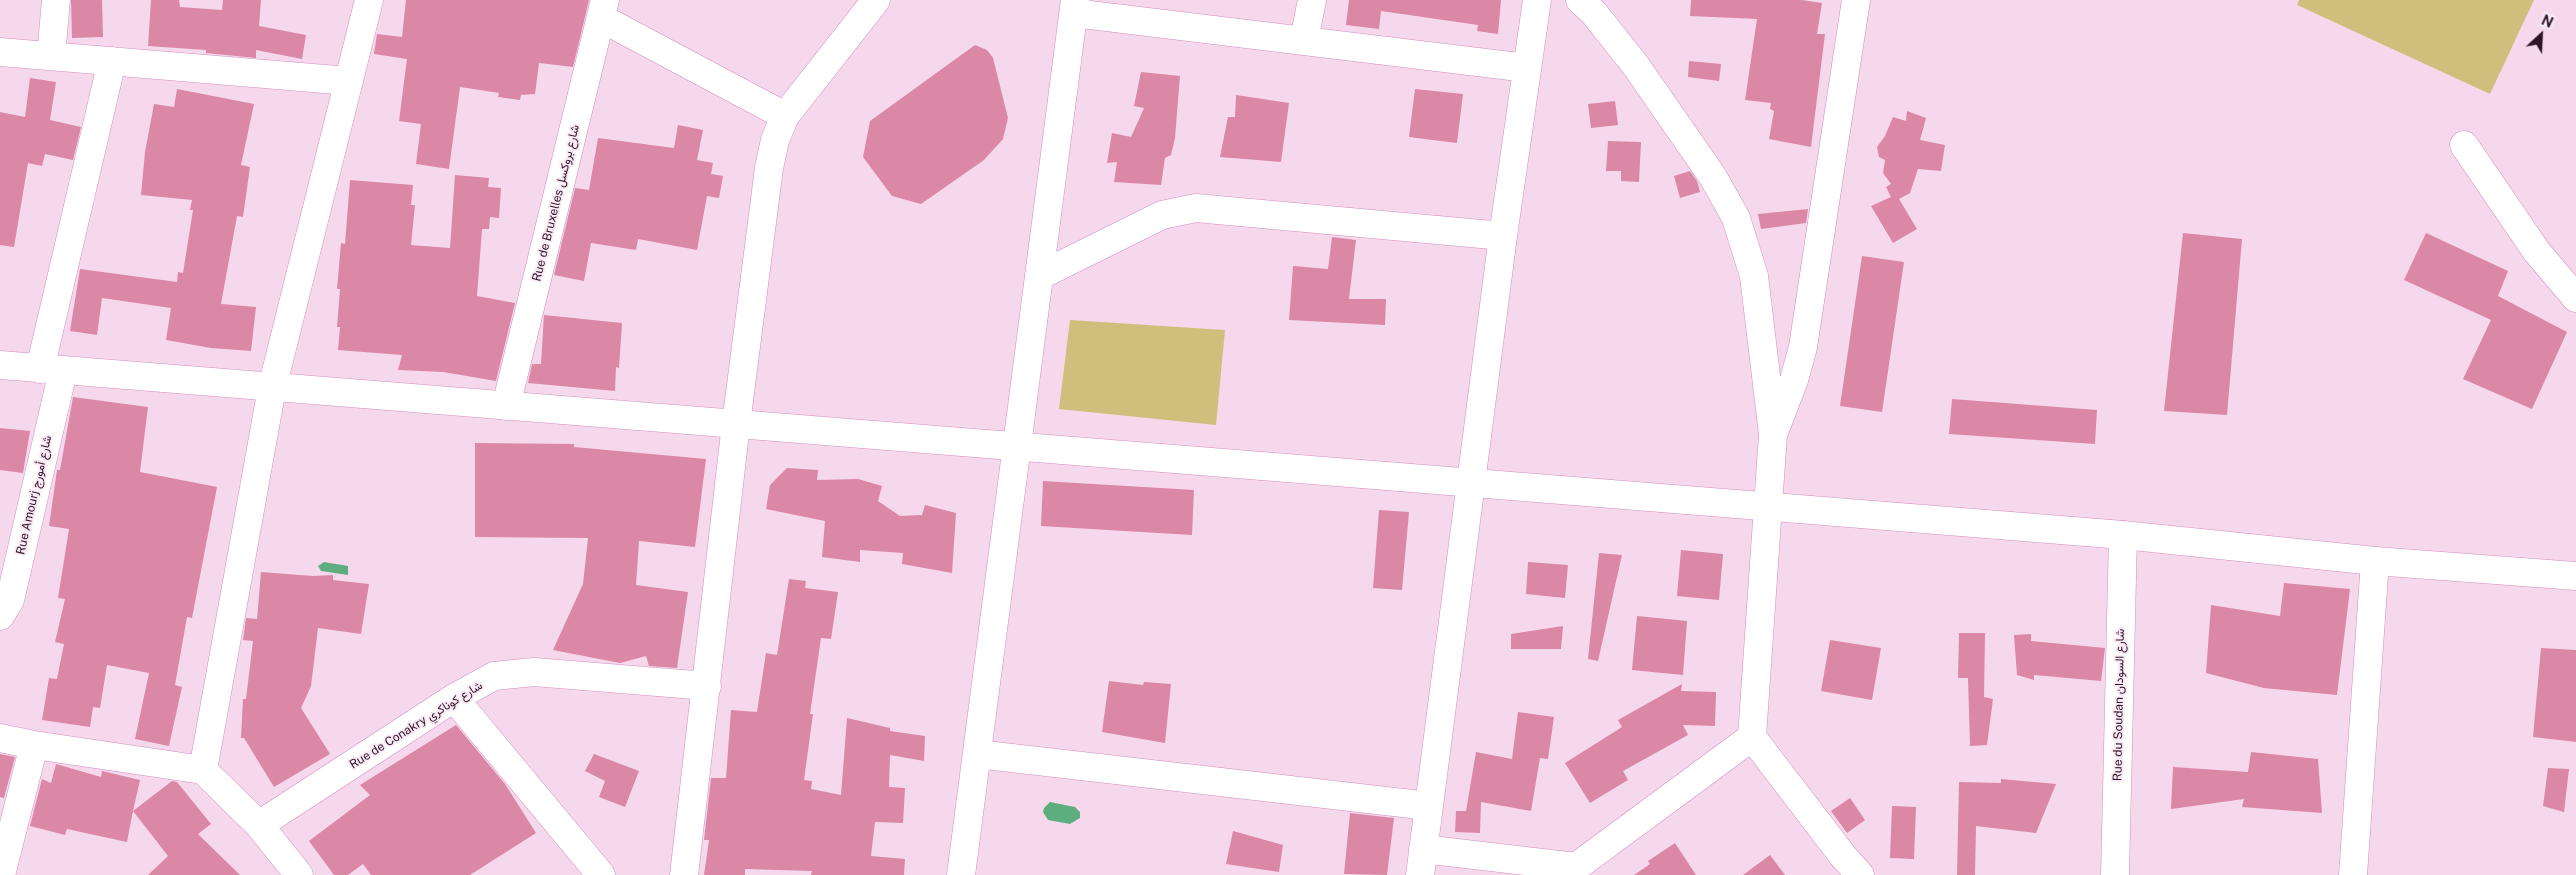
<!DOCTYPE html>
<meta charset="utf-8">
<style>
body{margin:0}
#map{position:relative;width:2576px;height:875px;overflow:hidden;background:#f6d8ed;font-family:"Public Sans",sans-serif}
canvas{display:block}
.north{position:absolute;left:2516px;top:10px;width:50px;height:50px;-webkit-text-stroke:4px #faeaf5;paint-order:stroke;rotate:25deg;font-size:14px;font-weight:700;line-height:20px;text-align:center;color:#2f1429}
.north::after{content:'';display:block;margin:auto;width:18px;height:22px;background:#2f1429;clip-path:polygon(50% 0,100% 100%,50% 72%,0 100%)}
</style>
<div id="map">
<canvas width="2576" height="875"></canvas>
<div class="north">N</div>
</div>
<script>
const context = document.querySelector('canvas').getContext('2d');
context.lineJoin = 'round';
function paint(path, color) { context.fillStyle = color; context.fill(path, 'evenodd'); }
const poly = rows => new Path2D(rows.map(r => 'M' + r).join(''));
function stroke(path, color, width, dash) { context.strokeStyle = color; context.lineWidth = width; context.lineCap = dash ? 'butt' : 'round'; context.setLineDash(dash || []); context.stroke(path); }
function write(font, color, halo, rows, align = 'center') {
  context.font = font + ' "Public Sans",Vazirmatn,sans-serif'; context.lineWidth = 4; context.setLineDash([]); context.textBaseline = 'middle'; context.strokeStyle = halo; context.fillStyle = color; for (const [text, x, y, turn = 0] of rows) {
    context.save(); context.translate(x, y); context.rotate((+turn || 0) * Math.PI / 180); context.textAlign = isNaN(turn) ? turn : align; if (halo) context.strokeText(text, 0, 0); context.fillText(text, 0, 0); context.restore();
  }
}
paint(poly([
 [2299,0,2534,0,2490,94,2297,5],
 [1070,320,1225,330,1216,425,1059,409]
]), '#cfbf7c');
paint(poly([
 [324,562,348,566,348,575,321,571,318,566],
 [1050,802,1075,807,1080,812,1080,818,1070,824,1048,820,1043,812,1044,808]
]), '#5ead7e');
paint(poly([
 [71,0,102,0,103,37,72,38],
 [151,0,179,0,180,7,222,10,223,0,261,0,259,26,306,35,302,59,256,50,256,58,206,53,206,50,148,46],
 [406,0,589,0,573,67,539,63,535,94,521,95,520,100,498,97,499,93,460,87,449,169,416,164,421,124,399,121,407,59,374,54,377,34,402,37],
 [1349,0,1501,0,1498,34,1477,31,1478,25,1381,11,1379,29,1346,25],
 [1691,0,1802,0,1822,3,1817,34,1825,34,1811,147,1769,139,1774,111,1770,109,1771,103,1745,100,1757,19,1690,16],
 [975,45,987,50,993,58,1008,118,1003,139,984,160,921,204,892,196,863,157,870,121],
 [1689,61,1721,64,1719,81,1688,77],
 [1141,72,1180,76,1175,138,1171,155,1165,158,1161,185,1114,182,1117,162,1107,163,1112,133,1131,137,1144,108,1134,106],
 [30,78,56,82,50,120,81,127,73,160,45,154,42,166,28,163,14,247,0,245,0,112,25,117],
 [177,89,254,104,241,165,250,167,243,217,237,216,221,304,256,307,251,351,211,348,166,340,171,308,102,298,97,335,70,331,80,269,177,282,178,272,183,273,193,210,190,210,192,200,141,195,145,152,154,104,174,107],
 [1415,89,1463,94,1457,143,1409,137],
 [1236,95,1289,103,1281,162,1220,157,1228,117,1235,117],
 [1615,101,1618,125,1591,128,1588,104],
 [1907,111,1926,118,1920,140,1945,145,1941,171,1918,169,1910,193,1899,199,1917,229,1893,243,1871,206,1891,197,1886,187,1891,184,1883,173,1885,160,1879,157,1877,147,1885,136,1893,117,1906,121],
 [678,125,703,130,697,160,713,163,711,174,723,176,719,198,707,196,697,250,638,239,636,250,591,243,584,281,554,275,575,188,589,190,598,138,674,148],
 [1608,141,1641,142,1639,182,1621,181,1621,171,1606,171],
 [1690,171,1697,181,1700,192,1680,198,1674,176],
 [455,175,489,178,488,187,501,188,499,218,490,217,489,229,482,229,477,296,515,303,496,381,443,372,398,370,402,355,338,350,340,327,337,327,340,289,337,289,341,243,345,244,350,180,413,185,411,205,415,205,411,245,450,248],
 [1808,209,1806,223,1761,229,1758,214],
 [2183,233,2242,239,2227,415,2164,411],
 [2426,233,2508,271,2498,296,2567,332,2532,409,2463,379,2491,320,2404,280],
 [1332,237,1356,240,1349,299,1386,299,1385,325,1289,320,1293,266,1328,269],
 [1862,256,1904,262,1882,412,1840,406],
 [544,315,622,323,619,368,616,367,615,391,528,383,532,364,541,364],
 [73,397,148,407,140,472,217,487,192,618,187,617,175,685,182,687,169,746,135,739,149,673,107,665,100,708,93,707,90,727,42,720,49,678,57,679,64,644,55,642,65,599,58,598,69,529,49,526,57,470,60,470],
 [1952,399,2097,410,2095,444,1949,434],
 [0,428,30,431,23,473,0,470],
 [475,443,574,444,574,447,706,459,695,547,639,541,636,585,688,592,677,668,649,666,646,656,620,663,553,650,583,584,588,538,475,537],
 [787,468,818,470,817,480,858,479,882,486,878,501,900,516,922,515,925,505,956,513,952,573,902,564,903,553,860,550,860,562,822,557,825,521,766,509,770,485],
 [1043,481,1194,490,1192,535,1041,526],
 [1379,510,1409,512,1402,590,1373,588],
 [1681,550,1723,554,1719,600,1677,596],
 [1599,553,1622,555,1598,661,1588,659],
 [1528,562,1568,565,1565,598,1526,594],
 [261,572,313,576,333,575,333,580,369,584,361,634,318,628,311,686,301,708,330,754,274,787,244,738,241,738,243,699,246,699,253,641,243,640,244,633,246,618,257,619],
 [789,579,806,581,805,588,838,592,831,639,821,638,810,714,813,714,804,780,812,781,811,789,841,795,847,718,890,728,890,731,925,736,924,761,890,755,889,787,905,788,903,823,875,822,871,856,905,859,904,875,811,875,812,871,745,869,745,875,704,875,709,840,704,840,711,778,726,778,731,710,757,712,766,653,777,655],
 [2284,583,2350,589,2337,695,2264,688,2206,673,2211,605,2280,616],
 [1637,616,1687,621,1683,675,1632,670],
 [1563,626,1561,649,1511,649,1511,634],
 [1959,633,1985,633,1984,697,1993,699,1987,745,1970,746,1968,678,1958,678],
 [2031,634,2031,641,2105,648,2101,681,2034,675,2034,680,2017,675,2014,635],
 [1830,640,1881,648,1872,700,1821,691],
 [2541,648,2576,650,2576,742,2533,737],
 [1109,681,1143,685,1144,682,1171,684,1165,743,1102,732],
 [1682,684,1681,691,1716,692,1715,726,1683,725,1688,735,1623,771,1628,780,1590,803,1565,763,1622,727,1618,720],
 [1518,712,1554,717,1548,759,1540,758,1531,811,1481,802,1480,833,1455,832,1456,811,1466,811,1476,752,1512,759],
 [456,725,505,784,536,833,470,875,371,875,363,864,348,875,334,875,309,841,370,795,360,785],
 [2251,752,2318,759,2322,813,2242,807,2244,799,2171,809,2173,767,2248,772],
 [0,754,15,757,4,798,0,797],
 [594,754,639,771,625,807,599,797,605,781,585,771],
 [56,764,101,777,102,771,140,780,133,811,172,781,177,782,211,824,198,834,240,875,148,875,168,856,133,811,127,842,67,829,65,835,30,826,42,779,51,783],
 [2548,768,2569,769,2564,812,2543,806],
 [2001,779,2056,784,2036,833,1976,826,1975,875,1957,875,1959,782,2001,783],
 [1850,798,1865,820,1847,833,1831,811],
 [1892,806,1916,807,1914,859,1890,858],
 [1350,813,1394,818,1387,875,1344,874],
 [1233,831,1283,845,1279,872,1226,864],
 [1675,843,1696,875,1634,875,1650,864,1648,861],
 [1770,855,1785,875,1743,875]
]), '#db87a6');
const minor = poly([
 [1580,0,1594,13,1636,66,1713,177,1736,218,1754,276,1773,434,1752,737,1843,856,1860,875],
 [1074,13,1527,68],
 [601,18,785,116],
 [1304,40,1312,0],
 [0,52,349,81],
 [51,56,56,0],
 [2464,145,2537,252,2576,298],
 [1039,276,1162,215,1196,208,1503,236],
 [40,369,112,61],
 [506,406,605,0],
 [1774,432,1794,380,1803,347,1856,0],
 [0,616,10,600,63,371],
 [454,698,601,875],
 [0,738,34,745,203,770,259,825,299,875],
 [977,754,1429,806],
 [203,770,272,388,369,0],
 [259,825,454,698,494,676,534,672,707,686],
 [1423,849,1576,867,1752,737],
 [1,875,34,745],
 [684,875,736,424,769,168,775,140,785,116,876,0],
 [961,875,1075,0],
 [1420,875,1503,236,1537,0],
 [2115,875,2123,535],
 [2353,875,2375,561]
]);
const major = poly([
 [0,365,2123,535,2375,561,2576,576]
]);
stroke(minor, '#d28cc1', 29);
stroke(major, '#d28cc1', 29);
stroke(minor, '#fff', 28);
stroke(major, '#fff', 28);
write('12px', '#2f1429', '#faeaf5', [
 ["Rue de Bruxelles شارع بروكسل",556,203,-76],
 ["Rue Amourj شارع أمورج",34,495,-77],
 ["Rue du Soudan شارع السودان",2119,705,-89],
 ["Rue de Conakry شارع كوناكري",416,725,-32]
]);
</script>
